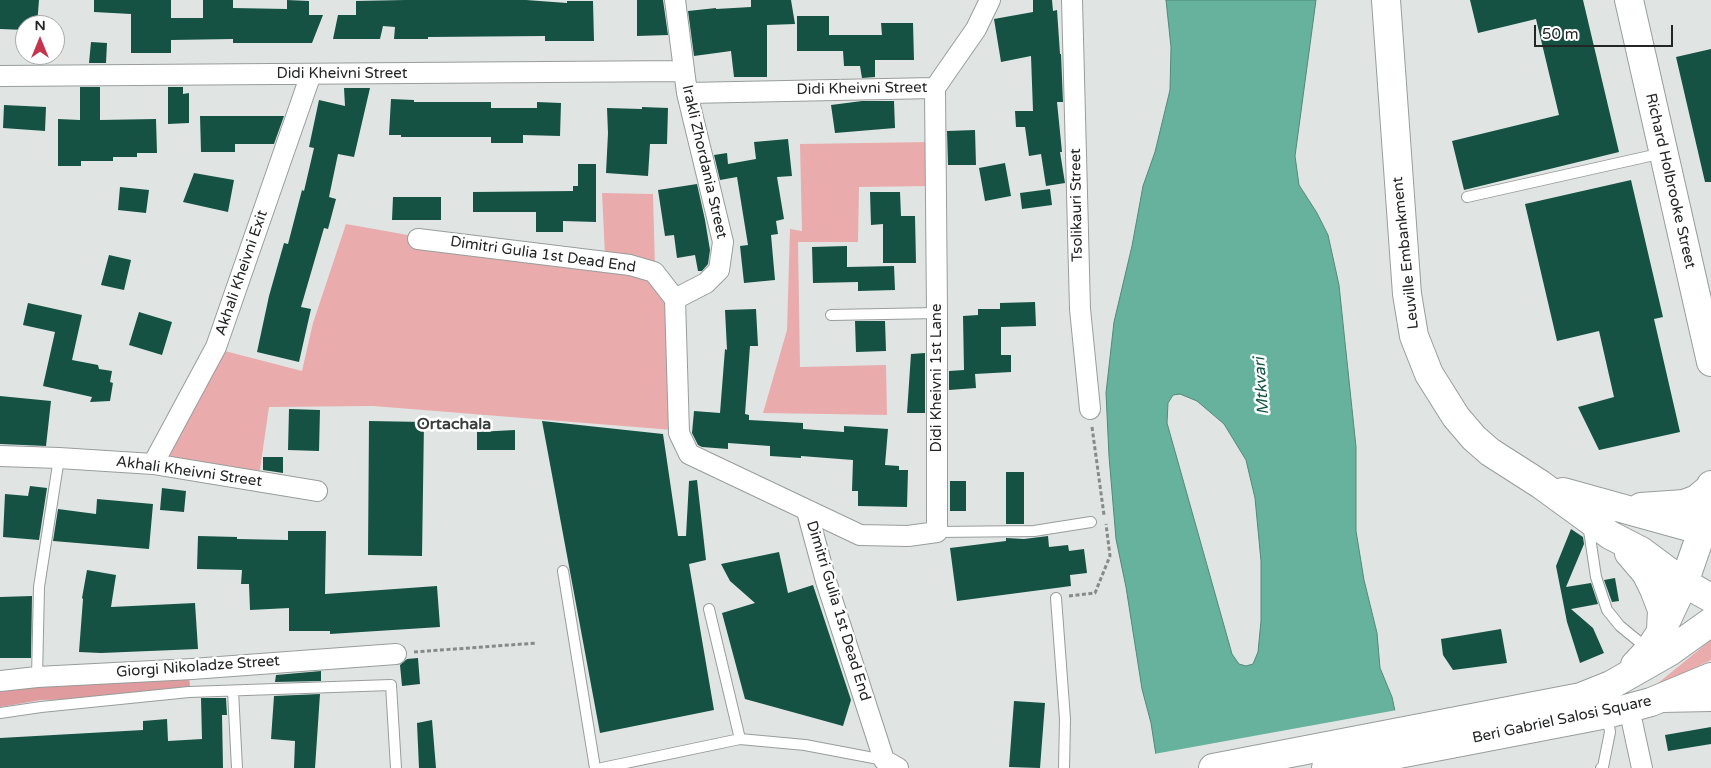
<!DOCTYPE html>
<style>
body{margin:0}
#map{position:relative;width:1711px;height:768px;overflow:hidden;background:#e0e5e3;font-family:"Varela Round",sans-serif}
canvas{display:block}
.north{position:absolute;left:15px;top:15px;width:50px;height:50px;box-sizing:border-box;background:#fff;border:1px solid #a7a8a8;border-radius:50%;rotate:0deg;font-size:14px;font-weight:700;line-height:20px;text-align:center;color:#242625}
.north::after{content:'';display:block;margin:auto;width:18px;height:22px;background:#c4344c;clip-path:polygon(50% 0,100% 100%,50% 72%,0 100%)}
.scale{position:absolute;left:1534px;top:25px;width:139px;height:22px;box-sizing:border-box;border:2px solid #242625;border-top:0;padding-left:6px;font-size:15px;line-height:18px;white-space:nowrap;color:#242625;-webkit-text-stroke:4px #fff;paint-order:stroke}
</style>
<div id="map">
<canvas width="1711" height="768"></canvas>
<div class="north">N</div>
<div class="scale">50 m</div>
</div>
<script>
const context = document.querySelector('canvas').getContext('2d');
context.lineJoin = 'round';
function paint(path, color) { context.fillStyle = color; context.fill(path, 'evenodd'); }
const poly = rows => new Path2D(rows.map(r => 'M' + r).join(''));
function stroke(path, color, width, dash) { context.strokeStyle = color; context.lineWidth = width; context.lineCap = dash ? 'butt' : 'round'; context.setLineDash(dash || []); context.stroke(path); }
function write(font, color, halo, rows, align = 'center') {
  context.font = font + ' "Varela Round",sans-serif'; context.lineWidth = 5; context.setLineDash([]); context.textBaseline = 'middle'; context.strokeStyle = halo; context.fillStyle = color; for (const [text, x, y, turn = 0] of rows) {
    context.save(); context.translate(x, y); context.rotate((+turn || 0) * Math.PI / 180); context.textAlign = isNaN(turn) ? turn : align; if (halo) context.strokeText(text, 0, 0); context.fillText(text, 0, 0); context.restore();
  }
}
paint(poly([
 [931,142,932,186,859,187,858,242,798,242,800,367,886,365,887,415,763,413,787,330,790,229,802,231,800,144],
 [602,193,653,194,655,267,605,255],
 [346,224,649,278,668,303,673,430,373,406,269,407,259,476,166,457,221,350,302,371,313,323],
 [1711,640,1711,660,1652,688]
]), '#eaabad');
paint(poly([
 [189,675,191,697,41,700,0,707,0,684]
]), '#df9b9e');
const water = poly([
 [1166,0,1316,0,1295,156,1299,185,1317,213,1328,235,1339,285,1356,447,1356,531,1364,580,1377,633,1380,668,1392,697,1407,768,1158,768,1151,723,1142,689,1126,587,1116,539,1109,456,1106,393,1114,322,1132,246,1143,186,1155,152,1170,90,1171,47,1166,0],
 [1180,394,1197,401,1224,424,1246,460,1255,498,1261,561,1261,621,1258,652,1253,664,1246,666,1239,664,1232,654,1167,423,1168,403,1173,395,1180,394]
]);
paint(water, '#67b29d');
stroke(water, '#538879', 1);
paint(poly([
 [1397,710,1410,768,1156,768,1154,754]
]), '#e0e5e3');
paint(poly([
 [0,0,39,0,37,25,25,25,25,30,0,29],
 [94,0,171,0,171,18,203,18,203,0,233,0,233,8,287,9,287,0,309,1,309,15,323,15,312,43,233,43,233,39,171,40,171,53,131,53,131,14,94,12],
 [405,0,526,0,567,3,567,1,593,1,594,41,545,41,545,36,428,37,428,39,394,39,395,27,383,26,380,39,333,39,338,15,356,15,356,1],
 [637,0,663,0,668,35,637,36],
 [751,0,791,0,795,24,767,25,767,77,734,77,731,51,694,56,688,11,716,8,716,9,751,7],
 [1033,0,1052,0,1053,11,1057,10,1060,54,1061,54,1063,102,1057,102,1062,152,1060,152,1065,183,1046,186,1041,154,1029,156,1025,127,1016,127,1015,111,1033,111,1031,56,1001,62,994,19,1033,12],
 [1470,0,1583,0,1619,152,1464,190,1452,141,1559,115,1536,19,1478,33],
 [797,16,829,16,829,35,882,35,881,23,913,23,914,60,875,60,875,77,862,78,860,66,844,66,843,51,797,51],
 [91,42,107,43,106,63,89,63],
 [1711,49,1711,182,1705,182,1676,57],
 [80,87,100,87,100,120,156,119,157,153,137,153,137,157,113,157,113,161,81,161,81,166,58,166,58,119,80,120],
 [168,87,183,87,183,94,189,93,189,123,168,124],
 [344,88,370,88,354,157,338,154,329,197,336,199,328,229,324,228,301,307,311,309,299,362,257,352,269,296,284,243,288,244,302,190,304,191,314,148,309,147,319,100,345,106],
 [391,99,414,100,414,102,491,102,491,108,537,108,537,102,561,103,560,136,523,135,523,143,491,143,491,137,401,137,401,135,389,135],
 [862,101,894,101,895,128,835,133,831,105],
 [4,105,46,107,45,131,3,128],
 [642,107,668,108,667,144,650,144,648,176,606,173,608,133,607,108,642,109],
 [200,116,284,116,274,144,235,144,235,152,201,152],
 [975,130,976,165,948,165,947,131],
 [788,139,792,176,777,177,784,219,776,221,778,234,771,235,775,280,744,283,740,246,748,245,737,177,720,180,714,155,727,153,728,164,756,159,754,142],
 [1005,163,1011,196,985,201,979,168],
 [578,164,596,164,596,222,563,221,563,232,536,232,536,212,473,212,473,192,573,191,573,186,578,186],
 [194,173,234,180,228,212,183,202],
 [1631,180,1663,317,1654,319,1680,432,1599,450,1578,407,1614,397,1599,331,1557,341,1525,204],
 [697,184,705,220,710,250,708,264,702,271,698,271,695,255,677,258,674,235,665,236,658,190],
 [120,187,149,190,146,213,118,210],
 [1050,189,1052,205,1022,209,1020,193],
 [870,192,900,192,901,216,915,216,916,263,883,263,883,224,871,225],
 [393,197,441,197,441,220,392,220],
 [847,246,847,267,894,266,895,290,858,291,858,282,813,283,812,247],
 [109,255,131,260,124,290,101,285],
 [1035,302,1036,326,1001,327,1001,355,1011,355,1011,372,975,374,976,388,949,390,949,371,964,370,963,316,978,315,978,309,1000,309,1000,303],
 [28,303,82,315,72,360,98,365,99,369,112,371,110,382,113,383,110,401,90,402,92,397,43,386,55,332,23,325],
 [756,309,758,346,750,346,745,414,749,415,749,420,803,423,803,429,844,432,844,426,888,429,885,465,899,466,899,470,908,470,907,507,858,506,858,491,852,491,853,460,801,456,801,458,770,456,770,446,728,443,728,449,702,447,698,445,692,433,694,411,720,413,725,349,727,350,725,310],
 [139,312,172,322,162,355,129,345],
 [855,321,885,321,886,351,856,352],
 [925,353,925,413,907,413,911,354],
 [0,396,51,401,46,446,0,444],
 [289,409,320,410,319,451,288,450],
 [369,421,424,422,422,556,368,555],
 [542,421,663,434,678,536,686,536,689,481,697,480,706,560,689,564,714,710,600,733],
 [515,430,515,450,477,450,477,432],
 [263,457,283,457,283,473,263,470],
 [1006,472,1024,472,1024,524,1006,524],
 [950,481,966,481,966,511,950,511],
 [30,486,47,488,39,540,3,537,5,494,28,496],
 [162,488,186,491,184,512,160,510],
 [97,499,153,504,149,549,53,541,58,509,96,514],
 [1571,529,1583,537,1584,544,1566,587,1591,583,1598,604,1571,609,1593,628,1604,653,1580,663,1567,622,1556,566],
 [288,531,326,531,325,594,437,586,440,627,330,634,330,631,289,631,289,608,250,610,249,584,241,584,242,570,197,569,198,536,237,537,237,539,288,540],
 [1048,536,1049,547,1068,545,1069,551,1084,549,1087,573,1070,575,1071,586,957,601,950,548,1006,541,1006,538,1024,539],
 [779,552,788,593,813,585,851,700,843,726,745,699,722,613,755,603,730,581,721,564],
 [87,570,116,575,111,607,195,603,198,649,101,653,79,652,83,599,82,598],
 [1615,578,1619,601,1612,602,1604,580],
 [32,596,31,658,0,658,0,597],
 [1501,629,1507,663,1453,670,1443,655,1441,639],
 [418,658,420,684,402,686,400,665,407,659],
 [321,671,321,681,275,682,276,675],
 [320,694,315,768,294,768,295,741,271,739,274,696],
 [201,698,226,698,227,715,222,715,223,768,0,768,0,738,143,730,143,721,167,719,168,741,202,739],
 [1014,701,1045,703,1040,768,1009,767],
 [432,720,436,768,419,768,417,723],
 [1711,727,1711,744,1668,751,1665,735]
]), '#155244');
const lane = poly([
 [1467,197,1663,153],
 [831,315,937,313],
 [1588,524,1596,577,1607,610,1620,626,1648,649],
 [937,532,1034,531,1091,522],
 [563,571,595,768],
 [1056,598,1065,719,1064,768],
 [709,609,740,739],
 [37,677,39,587,59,458],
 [233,691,237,768],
 [0,713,41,707,189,692,391,685,396,768],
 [602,768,740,739,805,745,884,760],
 [1601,768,1603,767,1610,732,1607,715]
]);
const street = poly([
 [1072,0,1080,309,1090,409],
 [0,76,684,71],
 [935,88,976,29,990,0],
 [687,93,935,88],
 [418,239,630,265,654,272,675,299,679,433,689,454,860,535,908,536,937,532,937,313,935,88],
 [675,299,706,283,719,270,723,242,687,93,675,0],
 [0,456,59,458,153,464,317,491],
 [153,464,216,347,311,74],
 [807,511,826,581,884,760,898,768],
 [0,681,37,677,192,669,396,654],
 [1661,702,1711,701],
 [1629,708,1642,768]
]);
const secondary = poly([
 [1386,0,1407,294,1414,336,1429,374,1456,417,1474,438,1490,452,1540,484,1610,535,1641,551,1684,583,1711,598],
 [1629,0,1711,362],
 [1563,492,1711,533],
 [1641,507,1684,504,1697,499,1710,488],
 [1629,553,1646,573,1654,589,1662,610,1661,630],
 [1635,665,1649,650,1661,632,1684,583,1702,531,1711,485],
 [1213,768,1581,697,1611,685,1669,652,1711,622],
 [1326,768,1607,714,1651,702,1711,677]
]);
stroke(lane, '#989d9b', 12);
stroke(street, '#989d9b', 22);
stroke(secondary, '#989d9b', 30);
stroke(poly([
 [1092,427,1104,515],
 [1069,596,1095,593,1110,556,1106,524],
 [414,652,537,643]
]), '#878a89', 3, [4, 2.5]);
stroke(lane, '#fff', 10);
stroke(street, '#fff', 20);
stroke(secondary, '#fff', 28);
write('15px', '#242625', '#fff', [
 ["Didi Kheivni Street",342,74],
 ["Didi Kheivni Street",862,89,-1],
 ["Irakli Zhordania Street",704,162,77],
 ["Richard Holbrooke Street",1670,181,77],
 ["Tsolikauri Street",1077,205,-91],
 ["Leuville Embankment",1406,253,-96],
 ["Dimitri Gulia 1st Dead End",543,255,8],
 ["Akhali Kheivni Exit",242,273,-71],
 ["Didi Kheivni 1st Lane",937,378,-90],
 ["Akhali Kheivni Street",189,472,8],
 ["Dimitri Gulia 1st Dead End",838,611,73],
 ["Giorgi Nikoladze Street",198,667,-4],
 ["Beri Gabriel Salosi Square",1562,720,-12]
]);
write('italic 16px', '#145344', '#fff', [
 ["Mtkvari",1262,386,-94]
]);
write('bold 16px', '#383c3a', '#fff', [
 ["Ortachala",454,425]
]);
</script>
